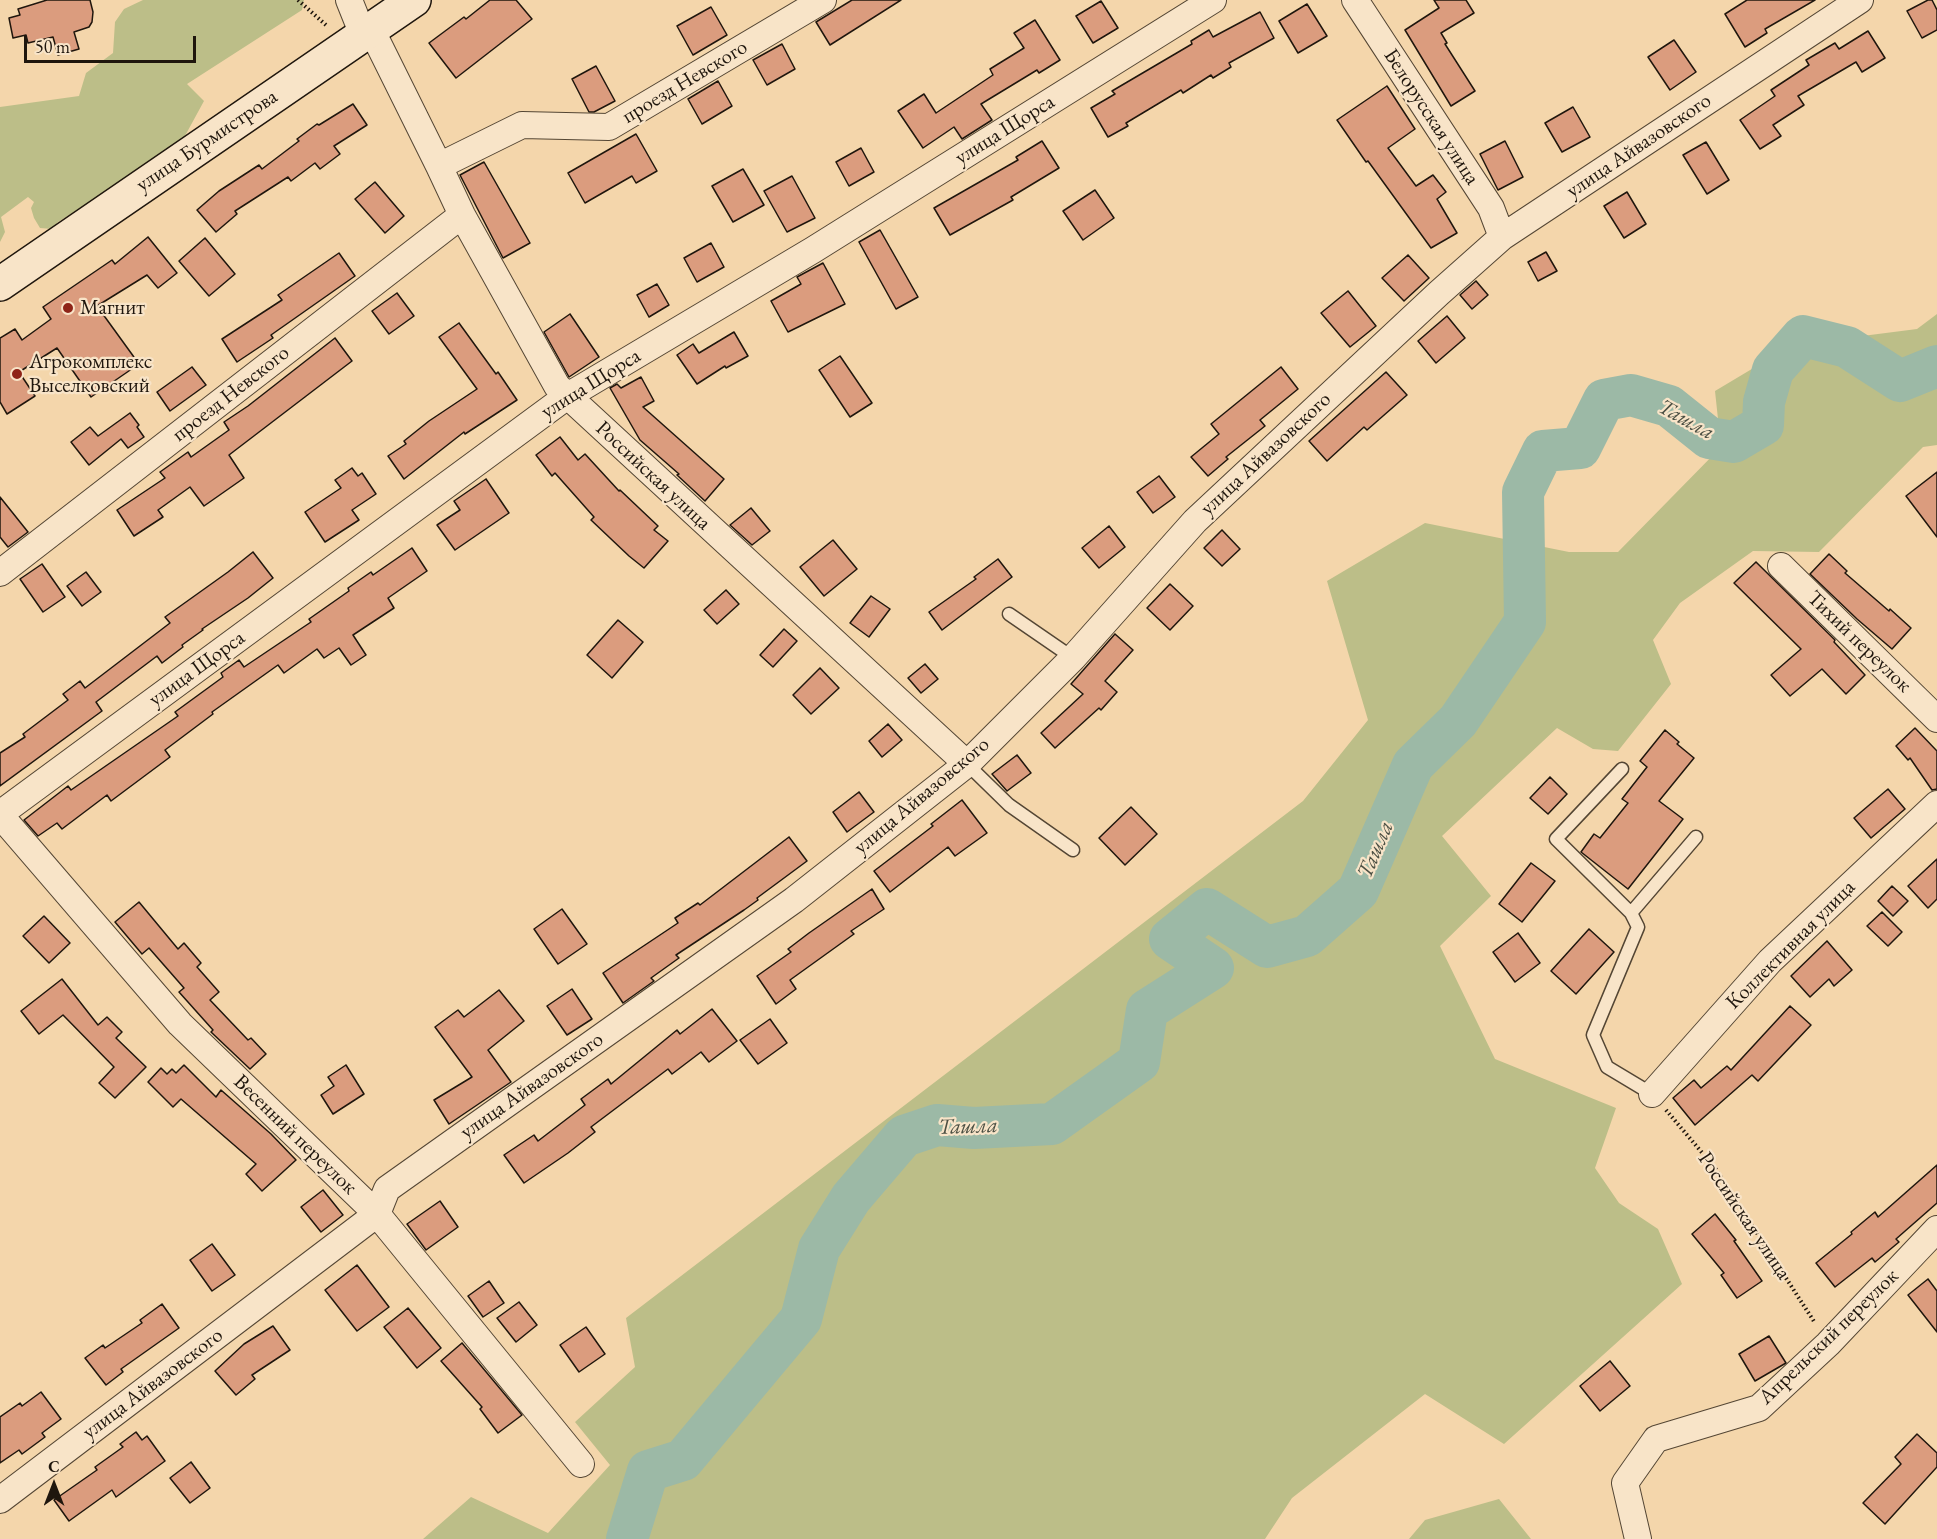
<!DOCTYPE html>
<meta charset="utf-8">
<style>
body{margin:0}
#map{position:relative;width:1937px;height:1539px;overflow:hidden;background:#f4d6ab;font-family:"EB Garamond",serif}
canvas{display:block}
.north{position:absolute;left:24px;top:1455px;width:60px;height:60px;-webkit-text-stroke:4px #f8e4c8;paint-order:stroke;rotate:0deg;font-size:16px;font-weight:700;line-height:24px;text-align:center;color:#1f160d}
.north::after{content:'';display:block;margin:auto;width:21px;height:27px;background:#1f160d;clip-path:polygon(50% 0,100% 100%,50% 72%,0 100%)}
.scale{position:absolute;left:24px;top:36px;width:172px;height:27px;box-sizing:border-box;border:3px solid #1f160d;border-top:0;padding-left:8px;font-size:18px;line-height:21px;white-space:nowrap;color:#1f160d;-webkit-text-stroke:4px #f8e4c8;paint-order:stroke}
</style>
<div id="map">
<canvas width="1937" height="1539"></canvas>
<div class="north">С</div>
<div class="scale">50 m</div>
</div>
<script>
const context = document.querySelector('canvas').getContext('2d');
context.lineJoin = 'round';
function paint(path, color) { context.fillStyle = color; context.fill(path, 'evenodd'); }
const poly = rows => new Path2D(rows.map(r => 'M' + r).join(''));
function stroke(path, color, width, dash) { context.strokeStyle = color; context.lineWidth = width; context.lineCap = dash ? 'butt' : 'round'; context.setLineDash(dash || []); context.stroke(path); }
function write(font, color, halo, rows, align = 'center') {
  context.font = font + ' "EB Garamond",serif'; context.lineWidth = 4.5; context.setLineDash([]); context.textBaseline = 'middle'; context.strokeStyle = halo; context.fillStyle = color; for (const [text, x, y, turn = 0] of rows) {
    context.save(); context.translate(x, y); context.rotate((+turn || 0) * Math.PI / 180); context.textAlign = isNaN(turn) ? turn : align; if (halo) context.strokeText(text, 0, 0); context.fillText(text, 0, 0); context.restore();
  }
}
paint(poly([
 [143,0,304,0,302,10,187,84,204,101,180,145,58,222,52,229,40,228,34,218,31,208,34,202,28,197,1,217,5,232,0,242,0,107,79,96,86,73,113,53,115,22,124,9],
 [1937,314,1937,445,1923,447,1819,552,1753,551,1680,603,1653,640,1671,684,1618,751,1593,749,1557,728,1442,836,1491,896,1440,946,1495,1059,1616,1108,1595,1168,1619,1203,1658,1229,1682,1284,1504,1444,1425,1394,1292,1498,1265,1539,423,1539,471,1497,548,1533,610,1465,575,1422,635,1367,626,1318,1303,801,1368,720,1327,581,1425,523,1569,552,1618,552,1721,447,1715,391,1792,345,1917,329],
 [1499,1499,1531,1539,1409,1539,1425,1520]
]), '#bcbe88');
stroke(poly([
 [627,1539,648,1471,683,1460,801,1319,819,1249,851,1198,904,1136,937,1125,974,1128,1052,1124,1139,1062,1147,1010,1213,968,1170,939,1207,909,1267,947,1307,936,1358,891,1413,765,1458,721,1525,622,1523,492,1543,451,1580,448,1604,400,1631,395,1669,406,1709,438,1734,442,1763,425,1764,402,1773,370,1803,336,1847,347,1900,381,1937,366]
]), '#9cb9a6', 42);
const building = poly([
 [47,0,90,0,93,12,92,22,89,27,74,32,79,49,58,55,53,37,28,43,26,35,13,38,9,18,20,15,18,9,47,0],
 [490,0,516,0,532,19,456,78,429,43,464,17,466,19,490,0],
 [852,0,901,0,830,45,816,22,852,0],
 [1434,0,1466,0,1474,13,1441,33,1447,43,1445,44,1475,91,1451,106,1405,30,1439,8,1434,0],
 [1747,0,1815,0,1765,29,1767,33,1745,47,1725,14,1747,0],
 [1928,0,1932,0,1937,10,1937,30,1922,38,1907,11,1928,0],
 [1101,1,1118,28,1093,43,1076,16,1101,1],
 [1307,4,1327,36,1298,53,1279,21,1307,4],
 [711,7,727,35,693,55,677,26,711,7],
 [1260,12,1274,38,1229,63,1231,67,1213,78,1211,75,1183,93,1181,90,1126,123,1128,126,1108,137,1091,108,1115,94,1112,91,1192,44,1191,41,1209,30,1213,37,1260,12],
 [1035,20,1060,60,1039,73,1037,70,981,104,992,120,962,139,954,127,923,148,898,111,924,94,936,113,993,75,990,69,1024,48,1014,33,1035,20],
 [1868,31,1885,58,1862,72,1856,62,1798,96,1804,105,1773,125,1781,136,1760,149,1740,120,1775,96,1771,90,1809,65,1806,60,1835,43,1839,49,1868,31],
 [1674,40,1696,72,1670,90,1648,57,1674,40],
 [782,44,795,69,767,85,753,60,782,44],
 [596,66,615,101,594,112,589,112,572,79,596,66],
 [718,81,732,106,702,124,688,99,718,81],
 [1387,86,1415,129,1388,148,1416,186,1433,175,1446,192,1437,199,1457,233,1431,248,1368,161,1366,162,1337,120,1387,86],
 [353,104,367,125,334,146,340,154,320,169,315,163,291,181,288,177,235,211,237,214,216,232,197,210,219,191,259,165,262,169,299,141,297,139,317,124,319,125,353,104],
 [1573,107,1590,137,1562,152,1545,123,1573,107],
 [636,134,657,171,636,183,632,176,585,203,568,173,636,134],
 [1042,141,1059,168,1011,197,1013,200,950,235,934,208,1018,160,1016,157,1042,141],
 [1505,141,1523,177,1498,190,1480,154,1505,141],
 [1706,142,1729,180,1707,194,1683,155,1706,142],
 [861,148,874,172,849,186,836,162,861,148],
 [484,162,530,243,503,258,460,175,484,162],
 [743,169,764,205,733,222,712,186,743,169],
 [792,176,815,218,787,232,764,191,792,176],
 [375,182,404,216,385,233,355,199,375,182],
 [1095,190,1114,218,1083,240,1063,211,1095,190],
 [1627,192,1646,224,1624,238,1604,206,1627,192],
 [880,230,918,297,896,309,859,242,880,230],
 [148,237,177,273,158,288,147,275,97,306,139,364,91,397,57,348,19,372,35,396,7,414,0,402,0,338,15,329,22,340,51,319,43,307,112,260,115,264,148,237],
 [205,238,235,274,209,296,179,261,205,238],
 [711,243,724,267,697,282,684,258,711,243],
 [1546,252,1557,271,1538,281,1528,262,1546,252],
 [339,253,355,276,271,335,273,338,237,362,222,339,282,300,278,295,339,253],
 [1408,255,1429,278,1404,301,1382,278,1408,255],
 [823,263,845,304,788,332,771,301,801,284,797,277,823,263],
 [1476,281,1488,295,1472,309,1460,295,1476,281],
 [657,284,669,305,649,317,637,295,657,284],
 [1348,291,1376,326,1350,347,1321,313,1348,291],
 [397,293,414,316,389,334,372,311,397,293],
 [570,314,599,357,569,377,544,332,570,314],
 [1447,316,1465,338,1436,363,1418,341,1447,316],
 [459,323,496,374,498,372,517,400,465,434,464,432,404,479,388,456,406,444,404,441,429,421,477,389,439,337,459,323],
 [734,332,748,356,726,368,725,366,697,384,677,355,693,344,699,353,734,332],
 [335,338,352,361,229,455,244,478,204,506,190,487,158,510,163,517,134,536,117,510,165,478,160,472,188,452,191,457,229,430,224,422,248,406,335,338],
 [840,356,872,403,850,417,819,370,840,356],
 [192,367,206,385,170,411,157,392,192,367],
 [1281,367,1298,389,1260,420,1265,426,1226,457,1228,459,1208,476,1191,457,1219,434,1211,424,1281,367],
 [1386,372,1407,395,1367,430,1364,427,1327,461,1309,441,1386,372],
 [641,377,654,401,643,407,724,479,705,501,677,475,679,474,640,440,610,388,617,384,621,388,641,377],
 [130,413,139,425,137,427,144,437,128,448,121,439,89,465,71,442,90,427,98,436,130,413],
 [560,437,578,460,585,454,619,491,620,490,658,526,654,530,668,541,644,568,629,556,591,520,594,517,555,473,552,476,536,455,560,437],
 [352,468,358,476,362,473,376,494,352,510,359,520,325,542,305,512,341,488,335,480,352,468],
 [1937,472,1937,537,1906,496,1937,472],
 [1159,476,1175,497,1153,513,1137,492,1159,476],
 [486,479,509,513,455,550,437,525,460,510,454,501,486,479],
 [0,497,28,532,8,547,0,537,0,497],
 [751,508,770,531,752,545,730,525,751,508],
 [1109,526,1125,547,1099,568,1082,548,1109,526],
 [1222,530,1240,549,1222,566,1204,548,1222,530],
 [833,540,857,569,824,596,800,567,833,540],
 [412,548,427,571,388,598,394,608,353,635,366,655,351,665,339,648,324,658,317,649,284,673,278,665,212,712,213,714,165,750,170,757,111,801,107,795,62,829,57,823,38,836,24,820,68,786,71,790,178,716,175,712,223,677,221,673,239,660,244,667,311,622,309,619,349,591,348,588,371,572,373,575,412,548],
 [253,552,273,578,248,598,202,629,203,630,182,645,183,647,162,663,157,656,96,702,102,711,0,786,0,753,25,737,23,734,68,700,63,694,80,681,85,688,170,623,165,617,228,572,253,552],
 [1829,554,1847,571,1845,573,1889,611,1890,609,1911,628,1892,649,1857,619,1810,574,1829,554],
 [998,559,1012,577,942,630,929,612,976,579,974,577,998,559],
 [1756,562,1835,640,1834,642,1865,675,1846,694,1822,669,1790,696,1771,675,1801,649,1734,583,1756,562],
 [42,564,65,597,43,612,20,579,42,564],
 [86,572,101,592,82,606,67,586,86,572],
 [1170,584,1193,606,1170,630,1147,608,1170,584],
 [726,590,739,604,717,624,704,610,726,590],
 [871,596,890,609,869,637,850,623,871,596],
 [618,620,643,642,612,678,587,655,618,620],
 [784,629,797,641,773,667,760,655,784,629],
 [1115,634,1133,650,1105,681,1117,692,1101,710,1099,708,1055,748,1041,733,1083,694,1071,684,1115,634],
 [925,664,938,679,921,693,908,678,925,664],
 [820,668,839,688,811,714,793,695,820,668],
 [888,724,902,740,882,757,869,741,888,724],
 [1915,728,1937,751,1937,789,1932,790,1910,758,1908,760,1896,746,1915,728],
 [1665,730,1679,742,1677,744,1694,758,1659,801,1683,819,1628,889,1581,852,1594,834,1600,838,1628,803,1622,799,1647,767,1640,761,1665,730],
 [1017,755,1031,773,1007,791,992,774,1017,755],
 [1550,777,1567,794,1548,814,1530,798,1550,777],
 [1888,789,1905,809,1871,838,1854,818,1888,789],
 [859,792,874,812,847,832,833,812,859,792],
 [962,800,987,833,955,856,948,847,890,892,874,871,933,826,931,824,962,800],
 [1131,807,1157,834,1125,865,1099,838,1131,807],
 [789,837,807,861,757,898,758,900,744,910,676,955,679,958,651,978,654,981,623,1003,603,973,678,923,675,918,698,903,700,905,789,837],
 [1937,859,1937,899,1928,908,1908,886,1937,859],
 [1531,863,1555,881,1522,922,1499,904,1531,863],
 [1892,886,1908,901,1893,916,1878,901,1892,886],
 [872,889,884,909,851,931,854,934,790,980,796,989,776,1004,757,976,791,952,788,949,809,933,872,889],
 [139,902,178,949,184,943,201,963,197,967,219,992,210,1000,248,1040,251,1038,266,1054,250,1069,211,1032,213,1030,179,992,184,988,149,948,142,954,115,922,139,902],
 [562,909,587,944,558,964,534,929,562,909],
 [1882,912,1902,932,1888,946,1867,926,1882,912],
 [44,916,70,943,49,963,23,936,44,916],
 [1589,929,1614,952,1576,994,1551,971,1589,929],
 [1518,933,1540,963,1515,982,1493,952,1518,933],
 [1827,941,1852,970,1834,986,1829,979,1810,997,1791,976,1827,941],
 [62,979,98,1025,107,1017,122,1032,116,1038,146,1067,115,1098,99,1083,114,1067,63,1015,39,1034,21,1011,62,979],
 [572,989,592,1019,567,1035,547,1006,572,989],
 [499,990,524,1021,488,1050,511,1082,449,1124,434,1100,472,1077,435,1027,458,1010,464,1017,499,990],
 [1790,1006,1811,1025,1758,1081,1752,1075,1695,1125,1673,1098,1694,1080,1701,1088,1727,1066,1731,1070,1790,1006],
 [712,1009,737,1041,709,1062,701,1052,672,1074,668,1069,591,1127,595,1132,568,1153,524,1183,504,1155,534,1135,538,1141,585,1105,581,1099,608,1079,611,1084,677,1030,680,1034,712,1009],
 [770,1019,787,1043,758,1064,740,1040,770,1019],
 [184,1065,216,1097,221,1090,271,1134,296,1160,262,1191,246,1174,256,1164,181,1099,173,1107,148,1082,161,1068,167,1074,172,1069,176,1073,184,1065],
 [346,1065,364,1094,333,1114,321,1095,334,1086,328,1077,346,1065],
 [1937,1165,1937,1203,1896,1239,1899,1242,1875,1262,1872,1258,1835,1287,1816,1263,1852,1234,1851,1232,1875,1212,1878,1217,1937,1165],
 [323,1190,343,1215,321,1232,301,1207,323,1190],
 [440,1201,458,1227,426,1250,407,1224,440,1201],
 [1715,1214,1736,1240,1734,1241,1762,1281,1737,1298,1721,1275,1724,1273,1692,1234,1715,1214],
 [212,1244,235,1275,212,1291,190,1260,212,1244],
 [357,1265,389,1307,357,1331,325,1290,357,1265],
 [1928,1279,1937,1291,1937,1332,1908,1295,1928,1279],
 [489,1281,504,1303,483,1317,468,1296,489,1281],
 [519,1302,537,1325,516,1342,497,1318,519,1302],
 [162,1304,179,1328,121,1369,123,1372,106,1385,85,1358,103,1345,105,1348,142,1323,140,1320,162,1304],
 [408,1308,441,1348,417,1368,384,1327,408,1308],
 [273,1326,290,1350,252,1375,255,1379,236,1395,215,1371,244,1344,273,1326],
 [586,1327,605,1354,579,1372,560,1345,586,1327],
 [1769,1336,1786,1363,1755,1381,1739,1354,1769,1336],
 [462,1343,522,1415,498,1433,480,1409,482,1407,441,1361,462,1343],
 [1610,1361,1630,1386,1600,1411,1580,1386,1610,1361],
 [41,1392,61,1419,42,1433,45,1437,22,1454,19,1450,0,1463,0,1417,20,1403,22,1406,41,1392],
 [136,1432,142,1440,147,1436,165,1461,116,1497,112,1490,69,1521,54,1500,97,1470,95,1467,123,1447,120,1444,136,1432],
 [1917,1434,1937,1453,1937,1467,1885,1524,1863,1503,1901,1464,1895,1457,1917,1434],
 [191,1462,210,1488,190,1503,170,1478,191,1462]
]);
paint(building, '#db9c7e');
stroke(building, '#1f160d', 1.5);
const lane = poly([
 [1009,614,1073,658],
 [967,764,1009,805,1073,850],
 [1622,769,1556,839,1631,913,1638,927,1593,1035,1607,1067,1652,1094],
 [1631,913,1696,837]
]);
const street = poly([
 [349,0,363,35],
 [1355,0,1491,208,1502,237],
 [371,29,439,166,462,215,557,386,967,764],
 [439,166,522,125,609,127,823,0],
 [1781,566,1937,719],
 [0,573,462,215],
 [0,814,566,397,813,250,1213,0],
 [0,815,180,1024,377,1214,581,1464],
 [1652,1094,1770,961,1937,804],
 [0,1500,377,1214,387,1189,794,900,967,764,1073,658,1195,521,1439,293,1502,237,1860,0],
 [1638,1539,1625,1483,1656,1439,1759,1408,1828,1344,1937,1229]
]);
const secondary = poly([
 [0,284,414,0]
]);
stroke(lane, '#544634', 15);
stroke(street, '#544634', 28);
stroke(secondary, '#1f160d', 36);
stroke(poly([
 [298,0,327,26],
 [1666,1110,1715,1168,1815,1323]
]), '#1f160d', 4, [1.5, 3]);
stroke(lane, '#f8e4c8', 12);
stroke(street, '#f8e4c8', 26);
stroke(secondary, '#f8e4c8', 33);
for (const [x, y, r, color] of [
 [68,308,6,"#8f2418"],
 [17,374,6,"#8f2418"]
]) { const dot = new Path2D(); dot.arc(x, y, r, 0, 2 * Math.PI); context.fillStyle = color; context.fill(dot); stroke(dot, '#f8e4c8', 2); }
write('21px', '#1f160d', '#f8e4c8', [
 ["проезд Невского",685,82,-31],
 ["Белорусская улица",1431,117,57],
 ["улица Щорса",1005,130,-32],
 ["улица Бурмистрова",207,141,-34],
 ["улица Айвазовского",1639,146,-34],
 ["улица Щорса",591,384,-32],
 ["проезд Невского",231,394,-38],
 ["улица Айвазовского",1266,454,-43],
 ["Российская улица",653,476,43],
 ["Тихий переулок",1859,642,44],
 ["улица Щорса",197,669,-36],
 ["улица Айвазовского",922,796,-40],
 ["Коллективная улица",1791,945,-45],
 ["улица Айвазовского",532,1086,-35],
 ["Весенний переулок",295,1135,44],
 ["Российская улица",1744,1216,56],
 ["Апрельский переулок",1829,1337,-44],
 ["улица Айвазовского",153,1384,-37]
]);
write('21px', '#1f160d', '#f8e4c8', [
 ["Магнит",80,308],
 ["Агрокомплекс",29,362],
 ["Выселковский",29,386]
], 'left');
write('italic 22px', '#4b4f43', '#f8e4c8', [
 ["Ташла",1686,420,29],
 ["Ташла",1376,850,-67],
 ["Ташла",968,1127,-2]
]);
</script>
